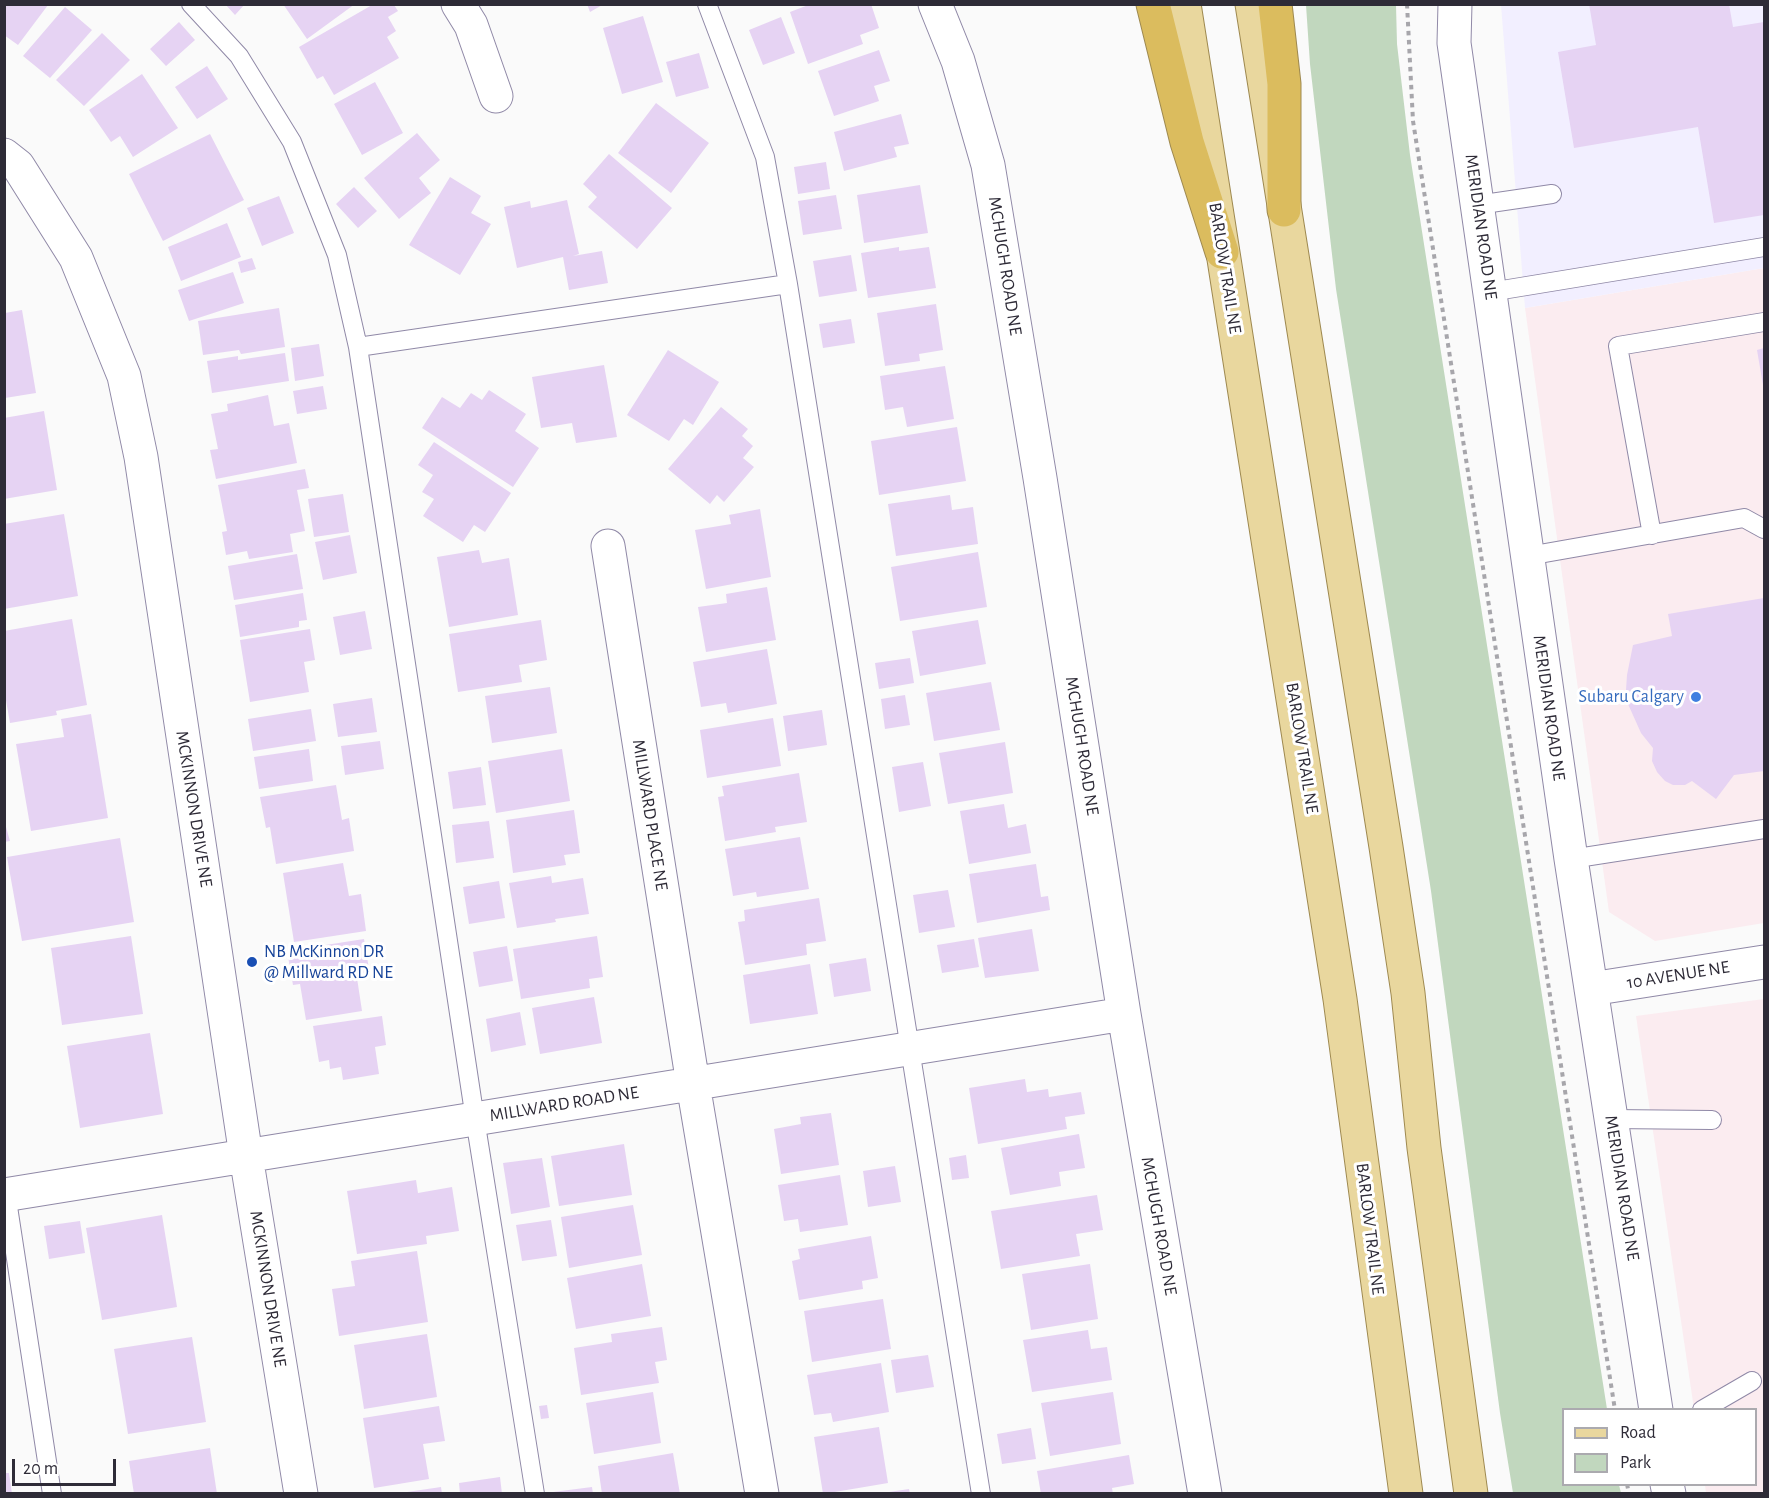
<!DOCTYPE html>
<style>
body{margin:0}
#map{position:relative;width:1769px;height:1498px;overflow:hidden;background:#fafafa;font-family:"Alegreya Sans",sans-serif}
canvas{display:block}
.frame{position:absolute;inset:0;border:6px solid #2e2b37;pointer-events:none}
.legend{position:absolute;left:1562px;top:1408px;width:195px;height:78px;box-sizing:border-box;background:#fff;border:2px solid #abaaaf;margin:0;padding:8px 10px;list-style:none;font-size:18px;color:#2e2b37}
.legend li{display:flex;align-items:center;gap:12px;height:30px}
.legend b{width:30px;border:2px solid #abaaaf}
.scale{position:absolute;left:12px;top:1459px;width:104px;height:27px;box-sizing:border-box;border:3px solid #2e2b37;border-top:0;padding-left:8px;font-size:18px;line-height:21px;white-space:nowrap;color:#2e2b37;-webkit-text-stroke:4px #fff;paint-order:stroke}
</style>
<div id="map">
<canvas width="1769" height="1498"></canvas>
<div class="frame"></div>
<ul class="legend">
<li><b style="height:8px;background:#e9d79e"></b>Road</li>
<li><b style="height:16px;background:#c1d7be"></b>Park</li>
</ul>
<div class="scale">20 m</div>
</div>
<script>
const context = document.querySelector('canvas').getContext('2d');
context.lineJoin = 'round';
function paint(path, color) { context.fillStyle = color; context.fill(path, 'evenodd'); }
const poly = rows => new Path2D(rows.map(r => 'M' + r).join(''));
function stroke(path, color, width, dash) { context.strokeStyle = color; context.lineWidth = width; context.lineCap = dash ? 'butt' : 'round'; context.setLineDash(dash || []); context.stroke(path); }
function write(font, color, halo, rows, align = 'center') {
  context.font = font + ' "Alegreya Sans",sans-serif'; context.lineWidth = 6; context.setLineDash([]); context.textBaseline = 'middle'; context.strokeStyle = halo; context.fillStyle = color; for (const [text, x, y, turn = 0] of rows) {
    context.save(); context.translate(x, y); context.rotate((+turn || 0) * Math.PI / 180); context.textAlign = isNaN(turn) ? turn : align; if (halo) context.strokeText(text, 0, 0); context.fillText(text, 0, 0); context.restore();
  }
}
paint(poly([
 [1764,268,1764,923,1655,941,1609,912,1525,308],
 [1764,999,1764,1493,1706,1493,1705,1485,1756,1484,1756,1410,1694,1409,1636,1016]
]), '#fbecf0');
paint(poly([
 [1501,5,1764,5,1764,268,1525,308]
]), '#f2efff');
paint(poly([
 [1306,5,1396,5,1397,44,1410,155,1607,1409,1564,1410,1564,1484,1619,1485,1621,1493,1513,1493,1500,1413,1431,891,1336,289,1310,64]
]), '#c1d7be');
paint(poly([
 [225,4,245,4,235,15],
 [283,4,355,4,307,39],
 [587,4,604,4,590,12],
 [811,4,871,4,879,28,860,35,863,44,808,64,790,12],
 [1589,4,1729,4,1733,27,1764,22,1764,215,1714,223,1698,127,1574,148,1558,52,1596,45],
 [4,5,48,5,18,45,4,35],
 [372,5,394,5,398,11,388,17,396,31,387,37,399,58,334,95,323,76,317,79,299,47],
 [65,7,92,30,50,78,23,56],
 [643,16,663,82,622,94,603,28],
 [781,17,795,53,763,65,749,30],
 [179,22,195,40,166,66,150,49],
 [102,33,130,60,84,106,56,80],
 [879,50,890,81,874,86,879,101,834,116,818,71],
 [699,53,709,88,676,97,666,62],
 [207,66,228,99,197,119,175,87],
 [142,74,178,128,133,157,120,136,111,142,89,110],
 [375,82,403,133,362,155,334,104],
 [656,103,709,143,671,193,618,153],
 [901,114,909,144,894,147,897,157,844,171,834,132],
 [417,133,440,160,419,178,431,193,399,219,364,178],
 [210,134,244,200,163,241,129,174],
 [609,154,672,208,637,249,588,207,597,197,583,184],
 [826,162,830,189,798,194,794,167],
 [450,177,481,196,471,213,491,224,460,275,409,245],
 [920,185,928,233,864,243,857,195],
 [354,187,377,211,358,228,336,204],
 [836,195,842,229,803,235,798,201],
 [279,196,294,233,262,246,247,208],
 [567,200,579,254,573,256,602,251,608,283,569,290,563,257,517,268,504,207,530,201,531,208],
 [227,223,241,257,181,281,168,247],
 [899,247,899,251,929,247,936,288,868,298,861,253],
 [851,255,857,291,819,297,813,261],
 [252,258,256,269,241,273,238,262],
 [233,272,244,303,189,321,178,290],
 [936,304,943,350,919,354,920,361,885,366,877,313],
 [279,308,285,347,241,354,239,350,203,355,198,321],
 [22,310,36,393,5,398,5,313],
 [851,319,855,343,823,348,819,324],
 [319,344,324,376,295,381,291,348],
 [1764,348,1764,385,1763,385,1757,350],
 [668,350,719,382,693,425,684,419,669,441,627,415],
 [285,353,289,381,212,393,207,361,238,356,238,360],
 [604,365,617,437,576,443,572,423,541,428,532,377],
 [945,366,954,419,907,427,903,407,885,410,880,376],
 [323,386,327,409,297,414,293,391],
 [489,390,526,414,515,431,539,448,513,487,422,428,442,397,460,408,471,393,482,400],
 [268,395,274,426,289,423,297,463,216,479,210,450,218,449,211,414,228,411,227,404],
 [721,407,748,429,742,436,753,446,743,458,754,467,724,502,717,495,710,504,668,469],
 [44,411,57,490,4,499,4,418],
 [957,427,966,481,879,495,871,441],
 [434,442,511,493,485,532,474,525,463,542,423,516,434,499,422,492,433,475,418,465],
 [305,469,309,488,297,490,305,531,290,534,293,552,249,559,247,551,226,555,222,532,227,531,218,485],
 [343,494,349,532,314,537,308,499],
 [950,495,952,510,973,507,978,544,896,556,888,504],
 [760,509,771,577,706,589,695,530,731,524,729,515],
 [64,514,78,596,4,609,4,524],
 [350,535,357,573,323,580,315,542],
 [479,550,482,563,509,558,518,615,449,627,437,557],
 [978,552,987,607,900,621,891,567],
 [297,554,303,589,234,600,228,566],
 [767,587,776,640,706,652,698,607,727,603,726,594],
 [303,593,307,620,299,621,299,627,240,637,235,605],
 [1764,598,1764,771,1734,775,1716,799,1692,781,1685,785,1673,785,1665,781,1657,772,1652,761,1653,748,1641,733,1628,704,1626,690,1627,675,1633,645,1672,636,1668,614],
 [365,611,372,649,340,655,333,617],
 [72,619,87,705,56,711,57,715,10,723,4,689,4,631],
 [541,620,547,660,519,665,522,682,458,692,449,634],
 [978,620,986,664,920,676,912,631],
 [310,629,315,660,304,662,309,692,250,702,240,640],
 [767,649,777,704,728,713,726,703,701,707,693,662],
 [910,658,914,683,879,689,875,663],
 [991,682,1000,730,934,741,926,693],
 [550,687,557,733,492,743,485,696],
 [905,695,910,725,885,729,881,699],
 [372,698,377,732,338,737,333,704],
 [311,709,316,741,253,751,248,719],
 [822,710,827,745,788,751,783,716],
 [91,714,108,818,31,831,16,744,64,737,61,719],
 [773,718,781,766,707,778,700,730],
 [380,741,384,769,345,775,341,746],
 [1005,742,1013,793,948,804,939,753],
 [309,749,313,781,259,789,254,757],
 [562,749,570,801,496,813,488,761],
 [923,762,931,806,899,812,892,767],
 [481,767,486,805,453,809,448,772],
 [799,773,807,822,775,827,776,832,725,841,718,797,724,796,722,786],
 [336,785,342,820,349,818,354,851,276,864,270,827,266,828,260,797],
 [1004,804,1008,828,1026,824,1031,853,969,864,960,811],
 [574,810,580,853,564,855,566,865,513,873,506,820],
 [4,820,10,841,4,842],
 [489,821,494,858,456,863,452,825],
 [800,837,809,889,757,897,756,892,733,896,725,849],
 [120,838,134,922,22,941,7,857],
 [343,863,349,896,361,894,366,931,294,942,283,873],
 [1036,864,1041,897,1048,896,1050,910,977,923,969,874],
 [551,876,552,883,583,878,589,914,555,919,556,922,517,928,509,883],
 [499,881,505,918,469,924,463,887],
 [948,890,955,927,919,933,913,895],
 [819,898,826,941,806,944,807,955,745,965,738,922,745,921,744,910],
 [1032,929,1039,971,985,978,978,938],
 [131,936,143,1014,62,1025,51,948],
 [597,936,603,977,589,979,590,988,521,999,513,949],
 [364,939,370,975,357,978,362,1011,306,1020,300,984,293,985,287,951],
 [974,939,979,967,942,973,937,945],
 [507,946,513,981,479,987,473,952],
 [866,958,871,991,834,997,829,964],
 [810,964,818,1014,750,1024,743,975],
 [594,997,602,1043,540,1054,532,1008],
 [520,1012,526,1045,491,1052,486,1019],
 [382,1016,386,1045,375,1047,379,1074,343,1080,341,1067,330,1069,329,1060,319,1062,313,1026],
 [150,1033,163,1114,80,1128,67,1046],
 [1025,1079,1027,1092,1048,1089,1049,1097,1081,1092,1085,1114,1065,1117,1067,1129,978,1144,969,1088],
 [831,1113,839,1165,781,1174,774,1129,801,1124,800,1117],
 [1079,1134,1085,1168,1059,1172,1061,1186,1010,1195,1001,1148],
 [624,1144,632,1195,559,1206,551,1156],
 [966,1155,969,1178,952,1180,949,1158],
 [542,1158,550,1207,511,1214,503,1163],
 [895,1166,901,1202,868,1207,863,1171],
 [840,1175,848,1225,800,1232,798,1219,784,1221,778,1185],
 [416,1180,418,1193,452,1187,459,1231,426,1236,427,1244,357,1254,347,1191],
 [1097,1195,1103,1230,1076,1234,1080,1256,1001,1269,991,1211],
 [633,1205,642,1255,569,1268,561,1217],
 [162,1215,177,1307,102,1320,86,1228],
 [551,1220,557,1256,522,1261,516,1225],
 [80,1221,85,1253,49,1259,44,1226],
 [871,1236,878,1278,862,1281,863,1289,799,1300,792,1261,800,1259,798,1249],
 [417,1251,428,1322,339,1336,332,1289,355,1286,351,1261],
 [642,1264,651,1316,576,1329,567,1278],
 [1090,1264,1098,1319,1031,1330,1022,1274],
 [883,1299,891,1349,812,1362,804,1311],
 [662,1327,667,1360,655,1362,659,1383,581,1395,574,1348,612,1342,611,1334],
 [1088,1330,1091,1349,1107,1347,1112,1380,1032,1392,1023,1340],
 [427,1334,437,1397,364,1409,354,1345],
 [192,1337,206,1422,128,1434,114,1349],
 [928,1355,934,1387,896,1393,891,1360],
 [881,1363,889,1412,833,1422,831,1413,814,1415,807,1375],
 [653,1392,661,1443,594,1454,586,1403],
 [1113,1392,1121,1444,1050,1456,1041,1403],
 [547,1405,549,1418,541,1419,539,1406],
 [439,1406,445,1441,423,1444,429,1479,374,1488,363,1418],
 [879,1427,888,1483,823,1494,814,1437],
 [1031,1428,1036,1459,1002,1464,997,1434],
 [210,1448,217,1494,134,1494,129,1461],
 [673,1453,680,1494,602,1494,598,1466],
 [1129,1455,1134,1484,1112,1488,1113,1494,1041,1494,1037,1471],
 [4,1473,9,1473,12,1494,4,1494],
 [500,1477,502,1494,460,1494,459,1483],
 [441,1487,442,1494,407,1494,407,1492],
 [592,1487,593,1494,553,1494,553,1492],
 [909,1489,910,1494,889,1494,889,1492]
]), '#e6d3f3');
const lane = poly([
 [191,4,239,56,292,142,337,255,358,347,475,1119,535,1494],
 [707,4,765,157,788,284,981,1494],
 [1477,205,1552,194],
 [1490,292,1764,247],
 [358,347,788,284],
 [1652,535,1618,346,1764,322],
 [1528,556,1744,518,1764,529],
 [1571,859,1764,829],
 [1611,1119,1712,1120],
 [5,1187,52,1494],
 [1702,1410,1752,1381]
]);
const street = poly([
 [458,4,471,25,496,96],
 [935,4,958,61,988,165,1040,478,1124,1014,1205,1494],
 [1455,4,1454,43,1571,859,1656,1410],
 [4,155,18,166,76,258,124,376,141,457,246,1156,301,1494],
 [608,546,693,1084,762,1494],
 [1591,989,1764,962],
 [4,1195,1124,1014],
 [1667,1484,1669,1494]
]);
const primary = poly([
 [1184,4,1340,999,1406,1494],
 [1252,4,1386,847,1408,993,1424,1148,1471,1494]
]);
const highway = poly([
 [1153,4,1187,142,1222,252],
 [1275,4,1284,84,1284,210]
]);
stroke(lane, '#9089a7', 20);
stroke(street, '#9089a7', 35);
stroke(primary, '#9e8950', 35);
stroke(highway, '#9e8950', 35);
stroke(poly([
 [1407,4,1413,121,1615,1410],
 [1627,1484,1629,1494]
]), '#a7a6ab', 4, [4.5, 4.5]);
stroke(lane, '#fff', 18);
stroke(street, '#fff', 33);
stroke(primary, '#e9d79e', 33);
stroke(highway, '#dbbc5e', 33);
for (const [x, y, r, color] of [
 [1696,697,6,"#3f7fe0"],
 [252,962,6,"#1a4fb4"]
]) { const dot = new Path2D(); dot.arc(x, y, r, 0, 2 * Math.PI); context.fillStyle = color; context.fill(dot); stroke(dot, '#fff', 2); }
write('18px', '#2e2b37', '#fff', [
 ["MERIDIAN ROAD NE",1481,227,82],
 ["MCHUGH ROAD NE",1005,266,81],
 ["BARLOW TRAIL NE",1225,268,81],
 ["MERIDIAN ROAD NE",1549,708,82],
 ["MCHUGH ROAD NE",1082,746,81],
 ["BARLOW TRAIL NE",1302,748,81],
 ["MCKINNON DRIVE NE",194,809,81],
 ["MILLWARD PLACE NE",650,815,81],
 ["10 AVENUE NE",1678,975,-9],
 ["MILLWARD ROAD NE",564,1104,-9],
 ["MERIDIAN ROAD NE",1622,1188,81],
 ["MCHUGH ROAD NE",1159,1226,80],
 ["BARLOW TRAIL NE",1370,1229,83],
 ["MCKINNON DRIVE NE",268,1289,81]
]);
write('18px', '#366cbe', '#fff', [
 ["Subaru Calgary",1684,697]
], 'right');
write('18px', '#164399', '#fff', [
 ["NB McKinnon DR",264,952],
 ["@ Millward RD NE",264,973]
], 'left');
</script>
